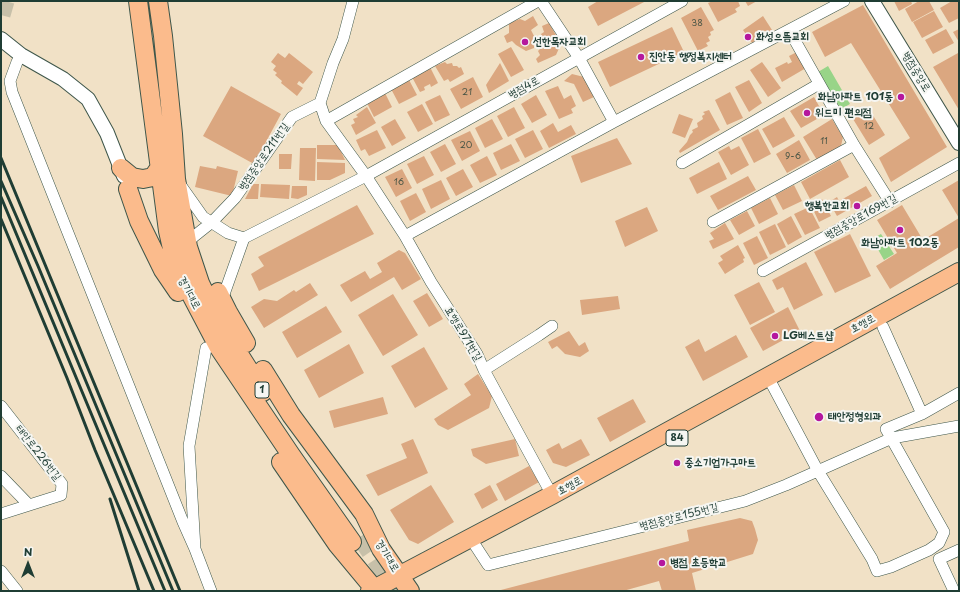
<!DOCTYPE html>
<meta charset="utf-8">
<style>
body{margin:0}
#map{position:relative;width:960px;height:592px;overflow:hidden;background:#f1e1c6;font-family:"Playpen Sans",sans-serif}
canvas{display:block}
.frame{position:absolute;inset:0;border:2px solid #1f3d34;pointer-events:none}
.north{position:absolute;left:8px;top:544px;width:40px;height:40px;-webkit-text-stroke:3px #f6f6f2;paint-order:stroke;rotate:0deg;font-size:11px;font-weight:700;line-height:16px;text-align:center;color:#1f3d34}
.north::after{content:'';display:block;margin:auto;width:14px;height:18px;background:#1f3d34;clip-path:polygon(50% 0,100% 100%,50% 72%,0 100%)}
</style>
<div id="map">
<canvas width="960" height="592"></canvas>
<div class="frame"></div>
<div class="north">N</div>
</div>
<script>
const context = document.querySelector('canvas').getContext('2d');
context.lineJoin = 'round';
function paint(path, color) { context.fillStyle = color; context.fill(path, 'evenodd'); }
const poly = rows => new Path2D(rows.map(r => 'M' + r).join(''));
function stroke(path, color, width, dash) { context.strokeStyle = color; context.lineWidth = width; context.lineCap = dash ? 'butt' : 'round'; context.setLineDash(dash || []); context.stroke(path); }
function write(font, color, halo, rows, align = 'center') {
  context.font = font + ' "Playpen Sans","Poor Story",sans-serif'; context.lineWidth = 4; context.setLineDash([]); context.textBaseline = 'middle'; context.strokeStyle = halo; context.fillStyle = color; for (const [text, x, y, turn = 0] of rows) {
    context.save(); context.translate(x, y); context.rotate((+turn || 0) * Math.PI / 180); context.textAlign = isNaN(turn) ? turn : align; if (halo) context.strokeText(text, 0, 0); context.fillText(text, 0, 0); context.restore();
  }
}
paint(poly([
 [828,66,850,104,841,109,818,72],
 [881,234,894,254,884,260,872,239]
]), '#98d488');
paint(poly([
 [598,1,646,1,598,26,588,7],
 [713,1,738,1,740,6,735,9,737,12,718,22,708,3],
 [745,1,757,1,748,6],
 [894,1,911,1,912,4,899,11],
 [919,1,929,1,934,10,912,22,905,9],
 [952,1,959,1,959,18,949,23,940,8],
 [863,5,947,147,891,182,879,158,910,138,851,43,825,57,812,32],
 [701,7,714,30,710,32,711,35,708,37,710,41,706,43,708,46,698,51,681,18],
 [934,11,943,27,922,38,913,22],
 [533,16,538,25,531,30,535,38,534,48,526,51,516,45,512,41,507,43,504,36,509,33,509,23,520,19,525,21],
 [763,16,772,30,752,43,743,30],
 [549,23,561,44,556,55,538,63,536,59,540,55,538,51,542,47,540,40,543,38,541,34,544,32,542,26],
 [672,27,684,52,610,87,598,62],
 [946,29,954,43,933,54,925,40],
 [959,29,959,42,953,32],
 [511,47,524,70,511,77,498,54],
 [797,52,806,68,782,82,775,68,787,62,788,64,792,62,789,56],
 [278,53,285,58,289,53,313,72,303,84,299,81,297,84,303,88,297,96,281,83,282,81,275,75,277,73,273,70,276,66,271,62],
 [958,53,959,54,959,110,933,67],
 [445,62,447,64,452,63,453,66,457,66,459,68,461,67,464,74,450,82,448,79,444,81,435,66],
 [762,62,781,88,768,97,750,70],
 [500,63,509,81,489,93,486,85],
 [430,67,438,83,431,87,430,84,424,87,425,90,420,92,412,77],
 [572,74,584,77,594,97,583,102,574,84,564,81],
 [473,77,483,97,461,109,450,89],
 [408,78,417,95,399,104,390,87],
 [749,80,762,103,749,112,735,87],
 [231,86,281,114,254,164,203,136],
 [558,86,564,99,571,95,576,106,571,109,573,113,559,119,545,91],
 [384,91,392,107,374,117,366,101],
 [730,92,743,118,727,125,715,100],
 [440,95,450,115,435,122,425,102],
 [536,95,547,115,532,123,521,104],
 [814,97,824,115,801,128,790,111],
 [422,104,433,124,418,132,407,112],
 [367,107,376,123,356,135,351,125,355,123,353,119,358,117,356,115],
 [514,107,525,128,508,137,497,116],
 [869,109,885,135,869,145,853,119],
 [709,110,720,130,680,153,679,151,687,142,690,135,693,132,692,130,698,127,697,123,703,119,702,116,705,114,703,112],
 [679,114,693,119,685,138,672,133],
 [784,117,795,136,773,148,762,129],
 [395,119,406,138,392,146,381,127],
 [492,119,503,139,485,148,475,128],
 [832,119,843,137,841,146,817,160,803,137],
 [553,123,558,132,571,125,576,134,549,148,540,131],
 [758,129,771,154,754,163,741,138],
 [377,130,386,148,369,156,365,149,361,151,356,140],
 [533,130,543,149,525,158,515,139],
 [470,131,480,151,462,161,451,140],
 [617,138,632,164,581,183,571,156],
 [799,140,810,160,787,173,776,154],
 [445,144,456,164,441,172,430,152],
 [511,144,520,161,501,170,493,153],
 [317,145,338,145,345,160,317,159],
 [729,146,731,150,739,146,749,165,731,175,718,152],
 [300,148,316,148,315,181,299,180],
 [279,154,292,154,291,169,279,169],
 [424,156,434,175,417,184,407,164],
 [487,156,497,175,480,183,470,165],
 [840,160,849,177,810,199,801,182],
 [317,162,345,163,345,173,330,180,317,180],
 [719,162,727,179,697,194,689,178],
 [200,166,216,169,217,166,238,171,232,196,195,187],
 [402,169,412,188,396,197,385,177],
 [463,169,473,187,456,196,446,178],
 [748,176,756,190,718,210,710,196],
 [441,180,450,199,431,209,422,189],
 [959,180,959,247,890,289,876,266,897,253,877,220,902,205,923,240,959,218,942,190],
 [253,184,259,184,258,199,245,199],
 [261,184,290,185,289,199,260,197],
 [794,185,802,201,783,210,775,195],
 [292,186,307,186,307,195,298,199,291,198],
 [866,186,872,196,837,216,829,202,837,197,839,201],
 [416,193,426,212,410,221,400,201],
 [770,198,778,214,759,224,751,208],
 [822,199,831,216,819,222,811,205],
 [357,205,374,234,259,291,251,274,264,266,258,257],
 [647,207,658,231,625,247,615,221],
 [809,207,820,228,805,235,794,214],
 [747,211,755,226,739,235,730,220],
 [791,216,802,237,788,245,777,224],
 [725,223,734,239,713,249,709,241,714,239,710,233],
 [775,224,786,247,770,255,759,232],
 [850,234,871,276,835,293,814,252],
 [757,236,768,258,754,265,743,243],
 [738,245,745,258,743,259,744,262,725,274,718,263,723,260,720,256],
 [399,250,405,253,421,279,402,290,394,277,351,302,340,285,365,271,370,279,382,272,377,263],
 [806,262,823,295,794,310,783,287,777,290,772,280],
 [759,282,775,312,750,325,734,295],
 [310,283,318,295,264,328,251,307,264,299,277,301,294,290,296,292],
 [427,293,443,319,429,327,413,301],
 [393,294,418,335,383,356,358,315],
 [618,296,620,309,582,315,580,300],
 [326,306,342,332,297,358,282,332],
 [788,307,800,331,763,351,750,328],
 [569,331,579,346,585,342,589,351,580,357,565,354,557,346,552,349,548,342],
 [736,335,748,357,703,381,685,347,699,339,705,352],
 [349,344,364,373,319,398,304,370],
 [424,347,448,389,415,408,391,366],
 [478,374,492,396,489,408,448,430,438,425,434,419,471,395,464,384],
 [383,397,388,414,334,428,329,411],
 [633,399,646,422,610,442,597,418],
 [413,439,428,473,378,496,366,475,407,458,401,444],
 [515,439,519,456,486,464,473,456,471,449],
 [581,439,590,455,566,467,553,463,546,450,559,443,562,449],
 [529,466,539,482,505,501,496,484],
 [431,485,454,522,418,544,409,540,390,510],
 [490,485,498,500,482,509,474,494],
 [740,518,752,521,755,529,758,540,753,554,692,573,696,591,662,591,659,581,623,591,497,591,689,541,687,530]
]), '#dba780');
stroke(poly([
 [360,537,397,591]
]), '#c7c0a9', 18, [18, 9]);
stroke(poly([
 [1,15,5,1]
]), '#c7c0a9', 19, [19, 10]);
const minor = poly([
 [541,1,579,58,614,122],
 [789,30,854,145,890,202],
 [21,55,17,62,10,81,12,92,183,522,195,549],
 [320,103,326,121,366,176,405,236,431,282,477,354,484,370,552,495],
 [326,121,538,1],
 [682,163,819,84],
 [179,183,203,217,228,233,244,238],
 [713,222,854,145],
 [405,236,614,122,844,1],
 [244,238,366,176,682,1],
 [187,242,212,222,235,198,292,117,320,103,333,63,343,39,353,1],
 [763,271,959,163],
 [222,300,244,238],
 [883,327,922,414],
 [206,348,189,446,195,549,211,591],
 [484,370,539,335,552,326],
 [768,377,818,471,872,559,877,571,891,567,929,550,939,543,944,532,886,429,922,414,959,393],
 [1,406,62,484,61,495,1,514],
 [1,476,29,505],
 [471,539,488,565,745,501,786,485,892,438,959,426],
 [1,571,17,591],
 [954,591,939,559,959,550]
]);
const tertiary = poly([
 [872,1,959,143],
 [1,39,21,55,63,79,88,99,107,133,124,176]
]);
const primary = poly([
 [138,1,168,231,176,266,219,348,291,455,352,542],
 [158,1,163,36,173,134,176,179,188,247,200,283,218,321,263,392],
 [121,168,132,177,143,179,153,177,160,167],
 [128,189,139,221,163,270,178,292],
 [218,292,228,312,246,343],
 [263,370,291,415,364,514,381,549,410,591],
 [281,462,337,544,376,591],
 [370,591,552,495,959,272]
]);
stroke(minor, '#3e564a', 12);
stroke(tertiary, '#3e564a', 16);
stroke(primary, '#3e564a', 20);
stroke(minor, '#fff', 11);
stroke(tertiary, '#fff', 14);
stroke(primary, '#fbbb8c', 18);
stroke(poly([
 [1,158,180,591],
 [1,181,38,266,173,591],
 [1,197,165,591],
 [1,219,67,378,95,450,154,591],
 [110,499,139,591]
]), '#1f3d34', 3);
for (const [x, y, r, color] of [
 [748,37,4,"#b5179e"],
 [525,42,4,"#b5179e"],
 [641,57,4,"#b5179e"],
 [901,97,4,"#b5179e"],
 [807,113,4,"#b5179e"],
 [857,206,4,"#b5179e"],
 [900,230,4,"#b5179e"],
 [775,336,4,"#b5179e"],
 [819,417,5,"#b5179e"],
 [677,463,4,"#b5179e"],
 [662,563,4,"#b5179e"]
]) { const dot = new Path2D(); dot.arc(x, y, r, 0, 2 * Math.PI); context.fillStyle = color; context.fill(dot); stroke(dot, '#f6f6f2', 1.5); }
write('9px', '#4e5847', null, [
 ["38",697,24],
 ["21",467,93],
 ["12",869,127],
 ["11",824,142],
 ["20",466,146],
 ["9-6",793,157],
 ["16",399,183]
]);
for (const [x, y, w] of [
 [262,390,14],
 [677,438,22]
]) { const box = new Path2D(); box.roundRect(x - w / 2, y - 8, w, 16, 3); context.fillStyle = '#f6f6f2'; context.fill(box); stroke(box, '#1f3d34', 1); }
write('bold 10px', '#1f3d34', null, [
 ["1",262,390],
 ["84",677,438]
]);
write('bold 11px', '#1f3d34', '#f6f6f2', [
 ["화성으뜸교회",756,37],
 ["선한목자교회",533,42],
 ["진안동 행정복지센터",649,57],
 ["화남아파트 101동",893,97,"right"],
 ["위드미 편의점",815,113],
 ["행복한교회",849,206,"right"],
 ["화남아파트 102동",900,243,"center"],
 ["LG베스트샵",783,336],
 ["태안정형외과",828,417],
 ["중소기업가구마트",685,463],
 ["병점 초등학교",670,563]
], 'left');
write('11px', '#1f3d34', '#f6f6f2', [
 ["병점중앙로",916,72,59],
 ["병점4로",524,88,-29],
 ["병점중앙로211번길",264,157,-55],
 ["병점중앙로169번길",861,217,-29],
 ["경기대로",189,293,62],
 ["효행로",863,324,-29],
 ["효행로971번길",463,334,59],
 ["태안로226번길",38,453,52],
 ["효행로",570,486,-29],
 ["병점중앙로155번길",679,517,-14],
 ["경기대로",387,556,59]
]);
</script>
